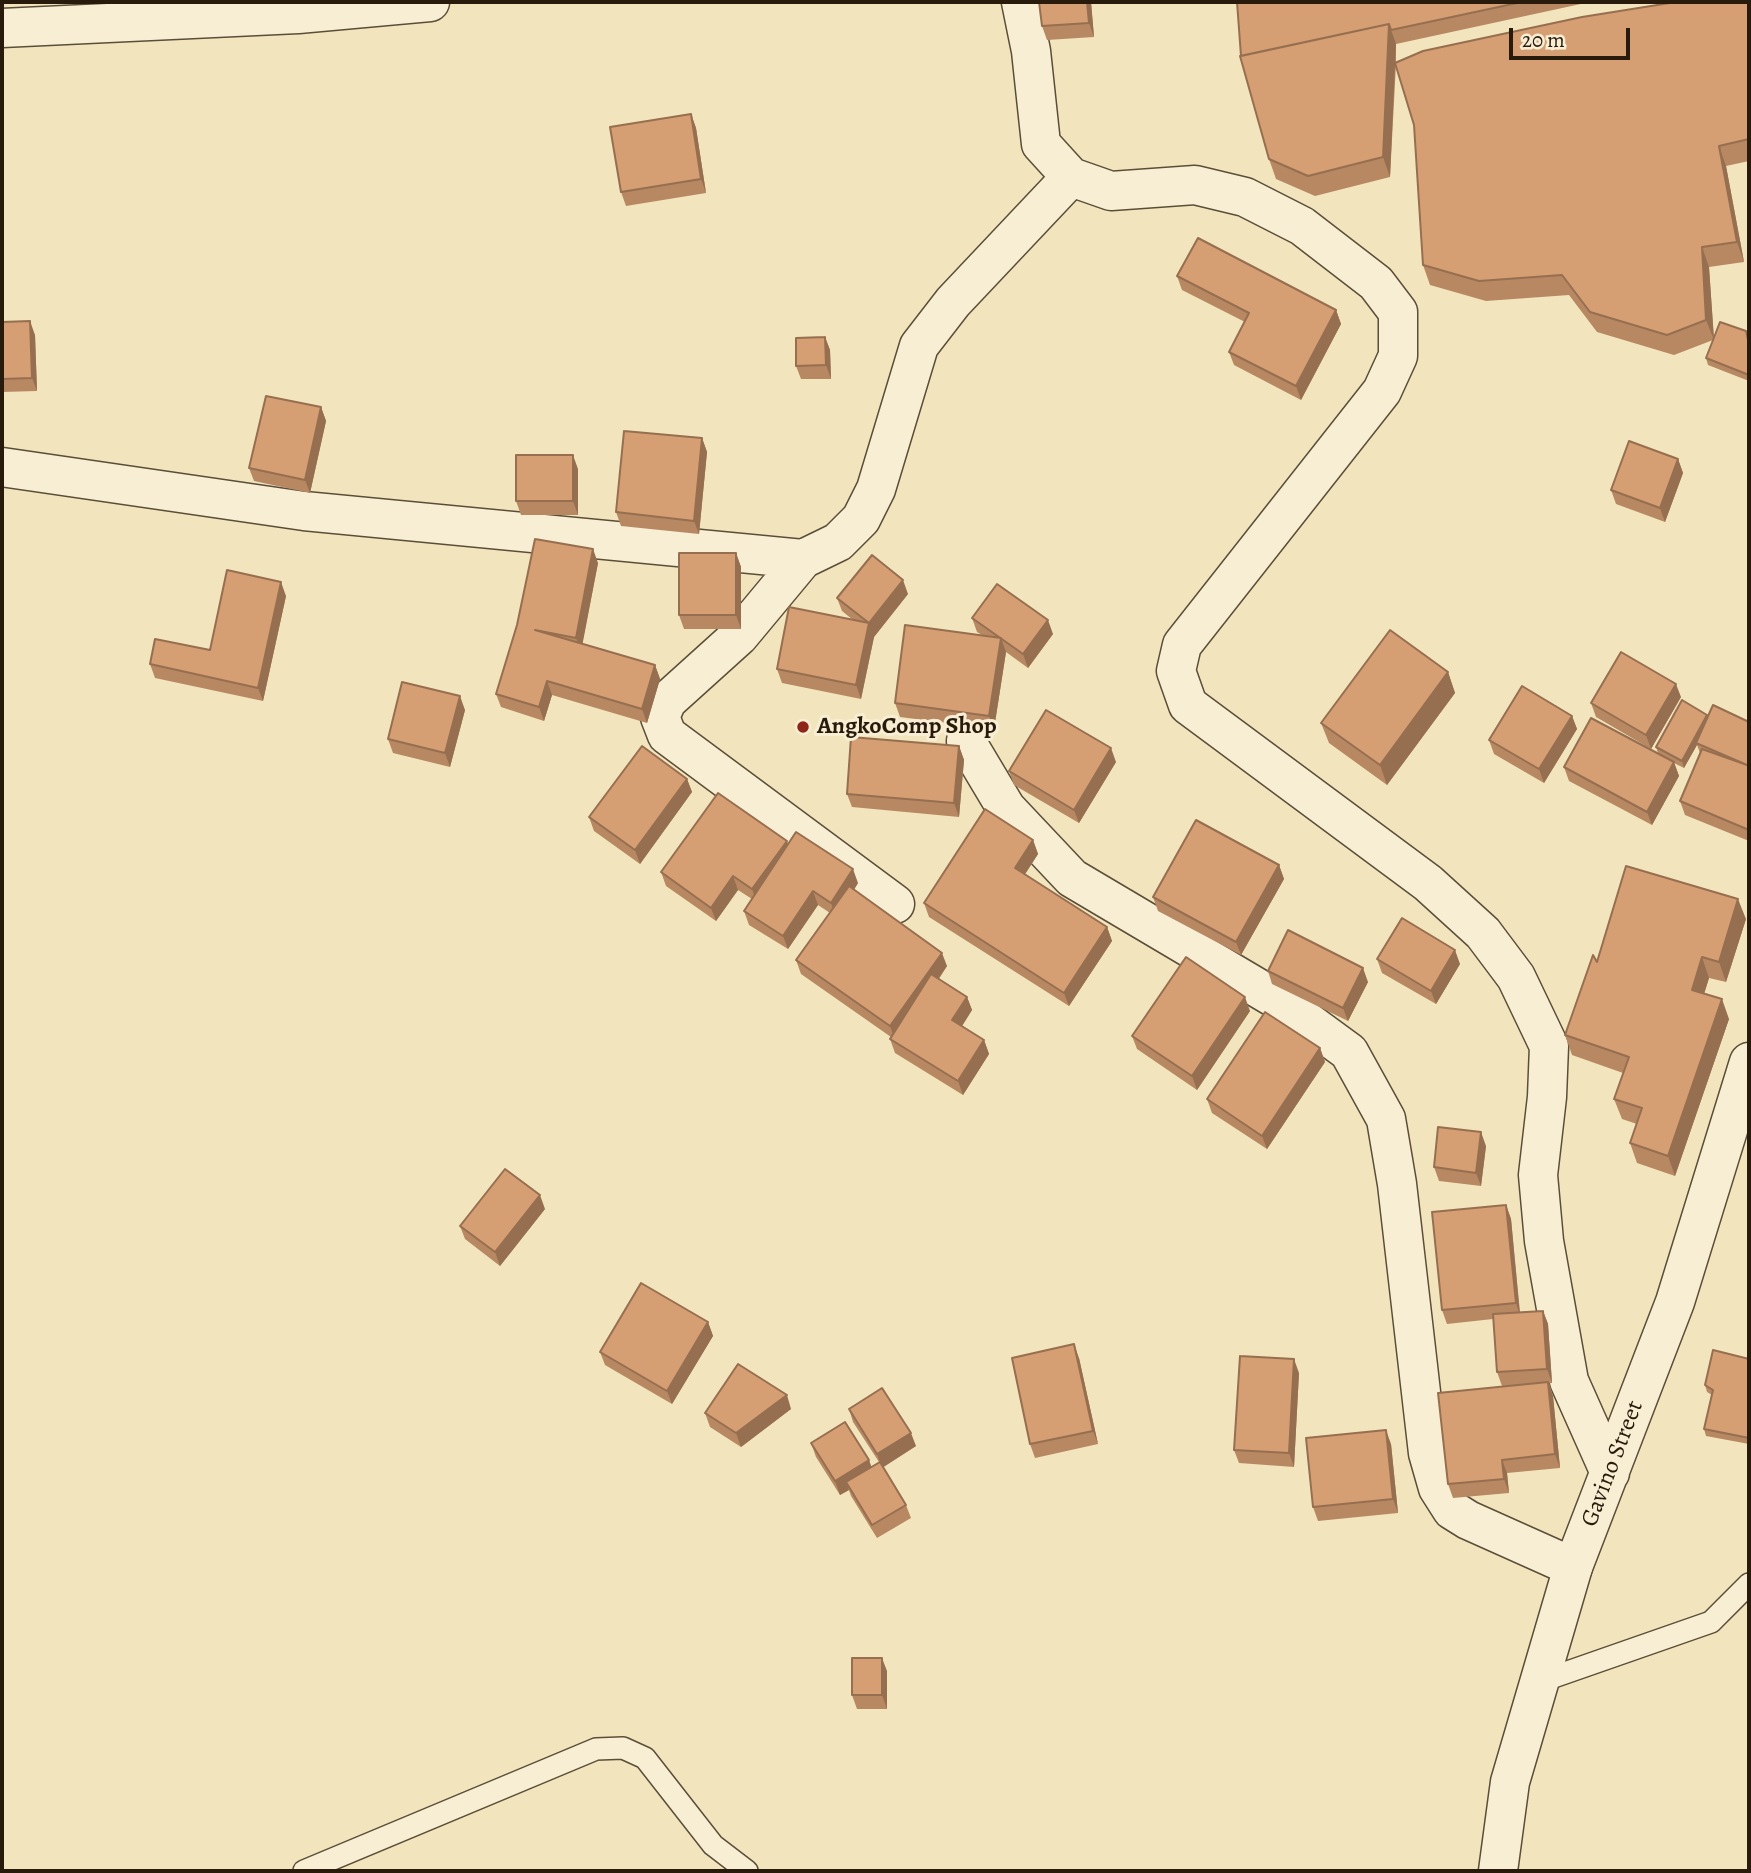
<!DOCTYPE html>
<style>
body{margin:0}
#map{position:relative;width:1751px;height:1873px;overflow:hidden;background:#f2e5bd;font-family:Alegreya,serif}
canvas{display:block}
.frame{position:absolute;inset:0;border:4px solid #291b0c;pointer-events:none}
.scale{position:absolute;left:1509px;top:28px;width:121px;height:32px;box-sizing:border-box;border:4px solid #291b0c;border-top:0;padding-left:9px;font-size:21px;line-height:24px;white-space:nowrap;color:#291b0c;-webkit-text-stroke:5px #f7eed4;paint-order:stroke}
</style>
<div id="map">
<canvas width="1751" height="1873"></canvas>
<div class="frame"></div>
<div class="scale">20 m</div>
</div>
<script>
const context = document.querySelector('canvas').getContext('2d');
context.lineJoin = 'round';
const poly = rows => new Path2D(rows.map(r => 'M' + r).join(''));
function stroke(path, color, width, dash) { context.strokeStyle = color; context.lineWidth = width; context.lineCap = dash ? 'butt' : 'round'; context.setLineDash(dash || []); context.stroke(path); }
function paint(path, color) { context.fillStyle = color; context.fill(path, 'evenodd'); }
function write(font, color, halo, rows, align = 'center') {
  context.font = font + ' Alegreya,serif'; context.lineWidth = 6; context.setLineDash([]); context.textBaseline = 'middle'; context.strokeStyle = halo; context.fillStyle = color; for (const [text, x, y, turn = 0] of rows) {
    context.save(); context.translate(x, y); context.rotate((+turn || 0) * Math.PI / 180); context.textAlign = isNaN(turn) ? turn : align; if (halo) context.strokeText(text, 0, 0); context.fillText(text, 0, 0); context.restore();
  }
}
const service = poly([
 [1539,1682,1711,1622,1749,1584],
 [304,1871,596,1749,623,1748,645,1758,713,1845,747,1871]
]);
const minor = poly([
 [2,467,304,511,803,559,838,542,861,519,876,489,919,346,953,302,1071,177],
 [803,559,739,636,667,701,660,717,667,735,895,904],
 [966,741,1006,808,1072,878,1278,1000,1349,1052,1386,1119,1397,1184,1428,1453,1438,1488,1452,1510,1468,1520,1573,1567]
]);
const tertiary = poly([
 [1021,2,1031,51,1041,144,1071,177,1111,191,1195,185,1245,197,1302,226,1376,283,1398,312,1398,356,1382,391,1182,645,1176,671,1188,705,1428,883,1483,933,1516,977,1549,1046,1547,1097,1538,1175,1544,1241,1569,1381,1610,1473],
 [2,28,298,14,430,2],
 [1498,1871,1510,1782,1573,1567,1675,1302,1749,1062]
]);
stroke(service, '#5b4e38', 24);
stroke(minor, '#5b4e38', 41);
stroke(tertiary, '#5b4e38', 41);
stroke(service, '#f7eed4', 21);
stroke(minor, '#f7eed4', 38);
stroke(tertiary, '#f7eed4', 38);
paint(poly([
 [1091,2,1094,37,1047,40,1042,26],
 [1237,2,1590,2,1396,44,1396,62,1749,2,1749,161,1726,166,1744,262,1709,267,1714,339,1746,331,1749,342,1749,381,1708,365,1706,358,1713,340,1674,355,1597,332,1569,295,1486,301,1430,285,1423,265,1414,125,1396,64,1390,177,1315,196,1276,179,1269,159,1241,56],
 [691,114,696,128,706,193,626,206,621,192],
 [1177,276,1336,310,1341,324,1301,400,1234,365,1229,352,1245,322,1182,290],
 [2,322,35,335,37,391,2,392],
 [825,337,830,350,831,379,801,379,796,366],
 [321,407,326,421,310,493,254,481,249,468],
 [702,438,707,452,699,534,621,526,616,512],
 [1678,459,1683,473,1665,522,1616,504,1611,490],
 [578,469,578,515,521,515,516,501],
 [736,553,741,567,741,629,684,629,679,615],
 [598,563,582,644,655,665,660,679,647,723,552,695,544,721,501,707,496,694],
 [908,594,874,637,861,699,782,683,777,669,853,620,842,611,837,598],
 [286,596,263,701,155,678,150,664,210,650],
 [972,618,1053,634,1028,668,1006,652,994,729,900,717,895,703,982,635,977,632],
 [1448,672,1455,693,1387,785,1329,743,1321,723],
 [1681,697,1651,749,1596,717,1591,703],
 [465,710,450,767,393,753,388,739],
 [1572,716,1577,729,1544,783,1494,754,1489,740],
 [1708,717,1749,722,1749,841,1685,815,1680,801,1700,753,1697,745,1684,768,1674,763,1679,776,1652,825,1569,781,1564,767,1658,753,1656,747],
 [959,746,964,760,959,817,852,807,847,794],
 [1116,762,1079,823,1014,785,1009,771],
 [687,779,692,792,640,864,594,831,589,817],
 [1033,840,1038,854,1025,874,1107,927,1112,941,1069,1006,929,917,924,903],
 [787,841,788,845,858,883,854,890,947,966,939,979,967,997,972,1010,962,1026,984,1040,989,1054,963,1095,895,1053,890,1039,891,1037,801,974,796,960,830,913,818,905,788,949,749,925,744,911,752,899,738,890,716,921,666,886,661,872],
 [1279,865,1284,879,1241,955,1158,911,1153,897],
 [1746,919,1726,982,1709,978,1704,994,1729,1019,1675,1176,1637,1163,1630,1143,1637,1124,1622,1119,1614,1099,1623,1073,1572,1055,1565,1035,1597,962],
 [1377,959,1460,964,1436,1004,1382,973],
 [1268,971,1368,982,1348,1021,1272,984],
 [1250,1011,1197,1090,1137,1049,1132,1036],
 [1320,1048,1325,1062,1267,1149,1212,1113,1207,1099],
 [1486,1146,1481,1186,1439,1181,1434,1167],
 [1506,1205,1511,1219,1520,1312,1543,1311,1548,1324,1552,1383,1549,1383,1553,1396,1560,1468,1507,1473,1509,1493,1453,1498,1448,1484,1502,1386,1497,1372,1493,1319,1447,1324,1442,1310],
 [545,1209,500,1266,465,1239,460,1226],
 [708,1322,713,1336,672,1404,605,1365,600,1352],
 [1079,1358,1098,1444,1035,1458,1030,1444],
 [1749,1359,1749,1444,1706,1436,1704,1429,1712,1395,1707,1392,1705,1385],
 [1299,1373,1294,1467,1239,1463,1234,1450],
 [791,1409,741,1447,710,1427,705,1413],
 [849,1409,916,1446,883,1467,906,1505,911,1518,877,1538,851,1496,849,1490,840,1495,816,1457,811,1443,869,1460,871,1467,879,1462,853,1422],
 [1391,1444,1398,1513,1318,1521,1313,1507],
 [887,1671,887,1709,857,1709,852,1695]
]), '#b88863');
paint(poly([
 [1087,2,1091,2,1094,37,1089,23],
 [1389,24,1396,44,1390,177,1383,157],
 [691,114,696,128,706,193,701,179],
 [1719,146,1726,166,1744,262,1737,242],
 [1702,247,1709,267,1714,340,1706,320],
 [1336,310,1341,324,1301,400,1296,386],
 [30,321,35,335,37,391,32,378],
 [825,337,830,350,831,379,826,365],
 [321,407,326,421,310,493,305,480],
 [702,438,707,452,699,534,694,521],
 [573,455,578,469,578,515,573,501],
 [1678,459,1683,473,1665,522,1660,508],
 [593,549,598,563,581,652,576,638],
 [736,553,741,567,741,629,736,615],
 [903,580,908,594,874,637,861,699,856,685,869,623],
 [281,582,286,596,263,701,258,688],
 [1048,620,1053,634,1028,668,1023,654],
 [1001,638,1006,652,994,729,989,716],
 [655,665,660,679,647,723,642,709],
 [1448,672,1455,693,1387,785,1380,765],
 [547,681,552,695,544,721,539,707],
 [1676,684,1681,697,1651,749,1646,735],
 [460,696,465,710,450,767,445,753],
 [1707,715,1710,722,1696,743,1697,745,1684,768,1682,761],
 [1572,716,1577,729,1544,783,1539,769],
 [959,746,964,760,959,817,954,803],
 [1111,748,1116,762,1079,823,1074,810],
 [1674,762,1679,776,1652,825,1647,812],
 [687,779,692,792,640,864,635,850],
 [1033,840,1038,854,1020,882,1015,868],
 [787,841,791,855,757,903,752,889],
 [1279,865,1284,879,1241,955,1236,942],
 [853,869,858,883,836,917,831,903],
 [733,876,738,890,716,921,711,908],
 [813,891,818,905,788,949,783,936],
 [1738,899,1746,919,1726,982,1719,962],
 [1107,927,1112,941,1069,1006,1064,993],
 [1455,950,1460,964,1436,1004,1431,991],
 [942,953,947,966,895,1040,890,1026],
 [1702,957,1709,978,1699,1010,1692,990],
 [1363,968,1368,982,1348,1021,1343,1008],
 [967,997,972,1010,957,1034,952,1020],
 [1245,997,1250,1011,1197,1090,1192,1076],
 [1722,999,1729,1019,1675,1176,1668,1156],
 [984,1040,989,1054,963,1095,958,1081],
 [1320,1048,1325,1062,1267,1149,1262,1136],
 [1481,1132,1486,1146,1481,1186,1476,1173],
 [540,1195,545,1209,500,1266,495,1252],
 [1506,1205,1511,1219,1520,1316,1516,1303],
 [1543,1311,1548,1324,1552,1383,1547,1369],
 [708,1322,713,1336,672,1404,667,1391],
 [1074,1344,1079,1358,1098,1444,1093,1431],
 [1294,1359,1299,1373,1294,1467,1289,1453],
 [1548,1382,1553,1396,1560,1468,1555,1454],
 [787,1395,791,1409,741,1447,736,1433],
 [1386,1430,1391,1444,1398,1513,1393,1499],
 [911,1433,916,1446,882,1468,877,1454],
 [869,1460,874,1474,846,1482,849,1490,840,1495,835,1481],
 [1502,1460,1507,1473,1509,1493,1504,1479],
 [882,1658,887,1671,887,1709,882,1695]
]), '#966f50');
const building = poly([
 [1039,2,1087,2,1089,23,1042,26,1039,2],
 [1237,2,1522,2,1391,30,1389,24,1241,56,1237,2],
 [1676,2,1749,2,1749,139,1719,146,1737,242,1702,247,1706,320,1667,335,1590,312,1562,275,1479,281,1423,265,1414,125,1395,63,1423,51,1582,17,1676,2],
 [1389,24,1383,157,1308,176,1269,159,1240,56,1389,24],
 [691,114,701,179,621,192,610,127,691,114],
 [1198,238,1336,310,1296,386,1229,352,1249,313,1177,276,1198,238],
 [30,321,32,378,2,379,2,322,30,321],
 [1720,322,1746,331,1749,344,1749,375,1706,358,1720,322],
 [825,337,826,365,796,366,796,338,825,337],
 [266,396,321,407,305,480,249,468,266,396],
 [624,431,702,438,694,521,616,512,624,431],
 [1629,441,1678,459,1660,508,1611,490,1629,441],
 [516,455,573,455,573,501,516,501,516,455],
 [535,539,593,549,576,638,535,630,655,665,642,709,547,681,539,707,496,694,517,625,535,539],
 [679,553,736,553,736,615,679,615,679,553],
 [872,555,903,580,869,623,837,598,872,555],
 [227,570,281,582,258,688,150,664,155,639,210,650,227,570],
 [997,584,1048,620,1023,654,972,618,997,584],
 [789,607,869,623,856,685,777,669,789,607],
 [905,625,1001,638,989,716,895,703,905,625],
 [1390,630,1448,672,1380,765,1321,723,1390,630],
 [1621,652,1676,684,1646,735,1591,703,1621,652],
 [402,682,460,696,445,753,388,739,402,682],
 [1522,686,1572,716,1539,769,1489,740,1522,686],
 [1682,700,1707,715,1682,761,1656,747,1682,700],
 [1713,705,1749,722,1749,830,1680,801,1702,749,1747,765,1696,743,1713,705],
 [1046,710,1111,748,1074,810,1009,771,1046,710],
 [1591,718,1674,762,1647,812,1564,767,1591,718],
 [851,737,959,746,954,803,847,794,851,737],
 [642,746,687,779,635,850,589,817,642,746],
 [718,793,787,841,752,889,733,876,711,908,661,872,718,793],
 [985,809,1033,840,1015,868,1107,927,1064,993,924,903,985,809],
 [1196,820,1279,865,1236,942,1153,897,1196,820],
 [796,832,853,869,831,903,813,891,783,936,744,911,796,832],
 [1626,866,1738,899,1719,962,1702,957,1692,990,1722,999,1668,1156,1630,1143,1642,1108,1614,1099,1629,1057,1565,1035,1593,955,1597,962,1626,866],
 [849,886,942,953,890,1026,796,960,849,886],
 [1402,918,1455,950,1431,991,1377,959,1402,918],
 [1288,930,1363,968,1343,1008,1268,971,1288,930],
 [1186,957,1245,997,1192,1076,1132,1036,1186,957],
 [931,974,967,997,952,1020,984,1040,958,1081,890,1039,931,974],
 [1265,1012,1320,1048,1262,1136,1207,1099,1265,1012],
 [1438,1127,1481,1132,1476,1173,1434,1167,1438,1127],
 [505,1169,540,1195,495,1252,460,1226,505,1169],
 [1506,1205,1516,1303,1442,1310,1432,1212,1506,1205],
 [641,1283,708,1322,667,1391,600,1352,641,1283],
 [1543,1311,1547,1369,1497,1372,1493,1314,1543,1311],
 [1074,1344,1093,1431,1030,1444,1012,1358,1074,1344],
 [1713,1350,1749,1359,1749,1438,1704,1429,1713,1390,1705,1385,1713,1350],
 [1240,1356,1294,1359,1289,1453,1234,1450,1240,1356],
 [738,1364,787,1395,736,1433,705,1413,738,1364],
 [1548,1382,1555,1454,1502,1460,1504,1479,1448,1484,1438,1393,1548,1382],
 [882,1388,911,1433,877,1454,849,1409,882,1388],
 [845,1422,869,1460,835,1481,811,1443,845,1422],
 [1386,1430,1393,1499,1313,1507,1306,1438,1386,1430],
 [880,1462,906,1505,872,1525,846,1482,880,1462],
 [852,1658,882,1658,882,1695,852,1695,852,1658]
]);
paint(building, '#d69e73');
stroke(building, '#966f50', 2);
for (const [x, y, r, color] of [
 [803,727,7,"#8f2418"]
]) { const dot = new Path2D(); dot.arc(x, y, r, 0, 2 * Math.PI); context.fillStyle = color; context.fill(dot); stroke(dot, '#f7eed4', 2.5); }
write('bold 24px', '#291b0c', '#f7eed4', [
 ["AngkoComp Shop",817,727]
], 'left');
write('24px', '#291b0c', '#f7eed4', [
 ["Gavino Street",1613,1464,-69]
]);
</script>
